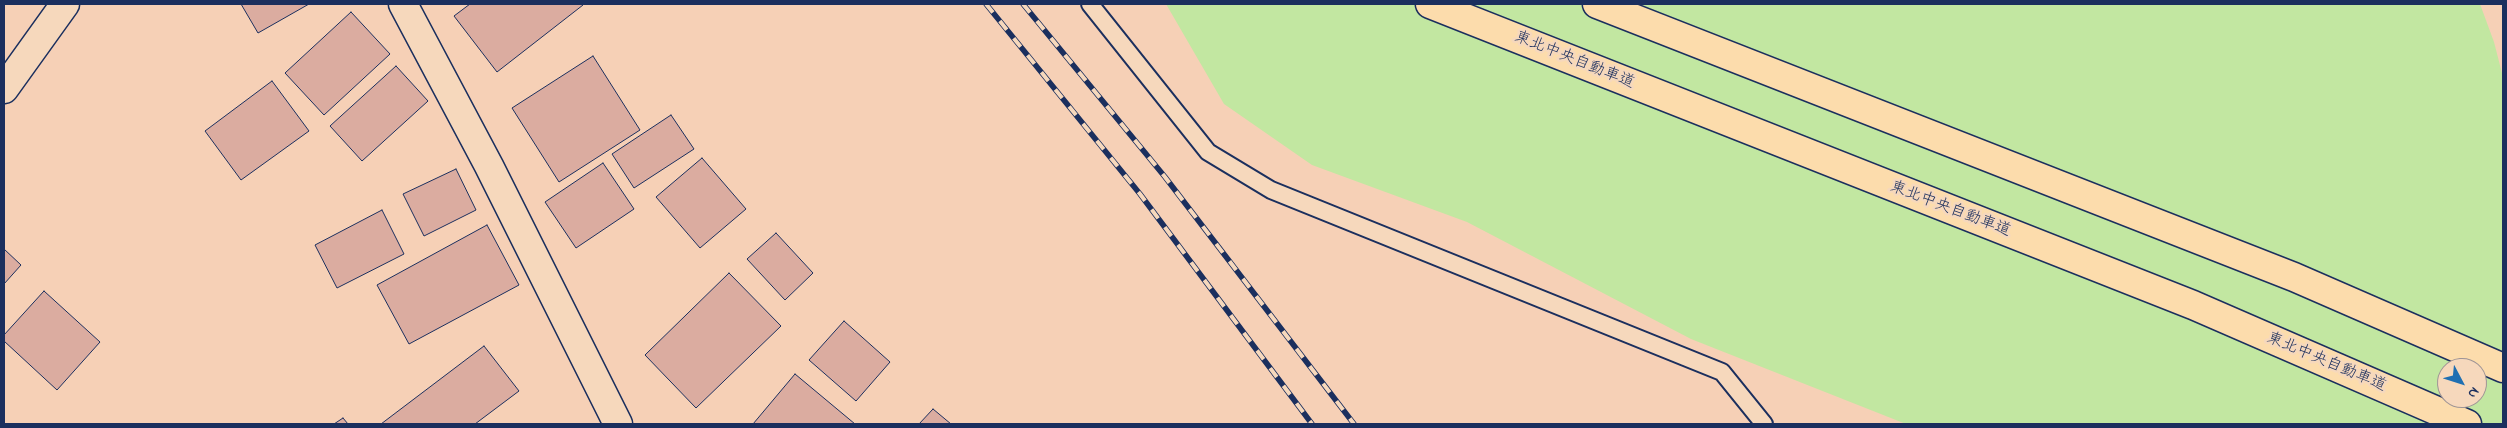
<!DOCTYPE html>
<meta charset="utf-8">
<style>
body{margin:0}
#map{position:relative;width:2507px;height:428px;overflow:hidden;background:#f6d0b6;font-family:"Indie Flower",sans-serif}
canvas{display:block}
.frame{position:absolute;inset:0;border:5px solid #1b2f5e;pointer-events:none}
.north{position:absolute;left:2437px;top:358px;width:50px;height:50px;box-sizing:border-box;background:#f6d8bc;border:1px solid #9e9496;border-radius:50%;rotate:130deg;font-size:14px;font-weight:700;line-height:20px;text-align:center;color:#1b2f5e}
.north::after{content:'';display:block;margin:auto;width:18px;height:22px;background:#1f6fb2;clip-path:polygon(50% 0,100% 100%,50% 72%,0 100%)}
</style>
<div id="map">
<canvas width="2507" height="428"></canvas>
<div class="frame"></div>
<div class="north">N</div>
</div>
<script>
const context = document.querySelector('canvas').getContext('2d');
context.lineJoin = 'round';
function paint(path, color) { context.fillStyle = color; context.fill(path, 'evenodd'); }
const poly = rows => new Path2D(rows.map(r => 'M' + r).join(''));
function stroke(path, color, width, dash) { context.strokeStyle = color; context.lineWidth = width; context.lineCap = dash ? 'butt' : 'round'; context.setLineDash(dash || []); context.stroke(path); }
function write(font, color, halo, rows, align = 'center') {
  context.font = font + ' "Indie Flower","Klee One",sans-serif'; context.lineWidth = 5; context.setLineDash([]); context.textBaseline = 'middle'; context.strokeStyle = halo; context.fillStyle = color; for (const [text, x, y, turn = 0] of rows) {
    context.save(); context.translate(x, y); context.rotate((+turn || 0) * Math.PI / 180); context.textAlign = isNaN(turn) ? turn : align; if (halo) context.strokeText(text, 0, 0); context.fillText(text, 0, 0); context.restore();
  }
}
paint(poly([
 [1166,4,2480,4,2494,42,2503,77,2503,424,1906,424,1691,339,1467,222,1312,165,1224,104],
 [2447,368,2477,368,2477,398,2447,398]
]), '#c2e7a1');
const building = poly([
 [241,4,309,4,258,33,241,4],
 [470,4,583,4,583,5,497,72,454,16,470,4],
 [351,12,390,54,324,115,285,73,351,12],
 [593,56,640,130,559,182,512,108,593,56],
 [396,66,428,101,362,161,330,126,396,66],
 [272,81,309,131,241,180,205,131,272,81],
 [671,115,694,149,634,188,612,154,671,115],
 [702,158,746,209,700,248,656,197,702,158],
 [603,163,634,209,576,248,545,202,603,163],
 [456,169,476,210,424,236,403,194,456,169],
 [382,210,404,254,337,288,315,245,382,210],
 [487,225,519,285,409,344,377,285,487,225],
 [776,233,813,273,785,300,747,259,776,233],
 [4,249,21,265,4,284,4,249],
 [729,273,781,326,696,408,645,355,729,273],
 [44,291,100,342,57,390,4,341,4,335,44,291],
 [844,321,890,362,856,401,809,360,844,321],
 [484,346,519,391,475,424,381,424,484,346],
 [795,374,855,424,753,424,795,374],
 [933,409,951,424,919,424,933,409],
 [343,418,348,424,334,424,343,418]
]);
paint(building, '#dbaca0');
stroke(building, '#1b2f5e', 1);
const service = poly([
 [1090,4,1208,152,1271,190,1722,372,1764,424]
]);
const minor = poly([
 [4,89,65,4]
]);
const tertiary = poly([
 [403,4,489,166,618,424]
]);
const motorway = poly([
 [1430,4,2193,305,2467,424],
 [1597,4,2294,277,2503,368]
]);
stroke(service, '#1b2f5e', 20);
stroke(minor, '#1b2f5e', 31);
stroke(tertiary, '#1b2f5e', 31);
stroke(motorway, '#1b2f5e', 31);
stroke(service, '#f6d8bc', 16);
stroke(minor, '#f6d8bc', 28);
stroke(tertiary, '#f6d8bc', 28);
stroke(motorway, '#fcdcac', 28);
const rail = poly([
 [986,4,1140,194,1312,424],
 [1023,4,1165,177,1354,424]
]);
stroke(rail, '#1b2f5e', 5.5);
stroke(rail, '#f6d8bc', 4, [11]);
write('16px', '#1b2f5e', '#f6d8bc', [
 ["東北中央自動車道",1574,61,22],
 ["東北中央自動車道",1950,210,21],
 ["東北中央自動車道",2326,363,23]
]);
</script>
